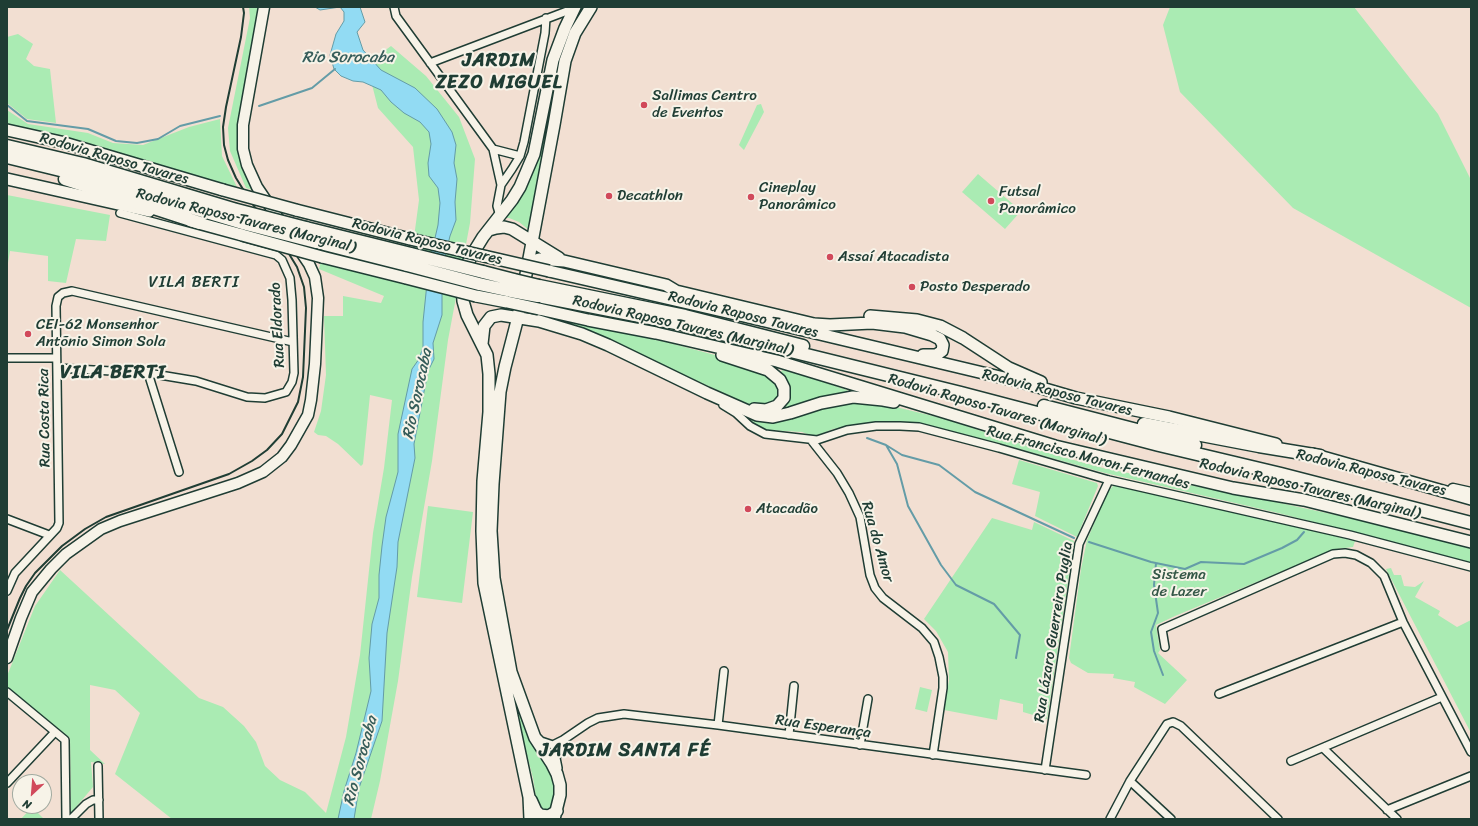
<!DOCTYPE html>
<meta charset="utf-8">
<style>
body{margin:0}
#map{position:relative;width:1478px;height:826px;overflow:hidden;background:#f2dfd2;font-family:Sriracha,sans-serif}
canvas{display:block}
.frame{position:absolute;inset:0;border:8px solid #1f3d34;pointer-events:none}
.north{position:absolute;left:12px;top:774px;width:40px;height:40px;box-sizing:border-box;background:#f7f3e8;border:1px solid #a1aaa0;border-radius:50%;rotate:206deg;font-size:11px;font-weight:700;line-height:16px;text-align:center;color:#1f3d34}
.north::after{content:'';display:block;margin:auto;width:14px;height:18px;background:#d1495b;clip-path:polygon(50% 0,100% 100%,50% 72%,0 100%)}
</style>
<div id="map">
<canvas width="1478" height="826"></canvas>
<div class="frame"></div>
<div class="north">N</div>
</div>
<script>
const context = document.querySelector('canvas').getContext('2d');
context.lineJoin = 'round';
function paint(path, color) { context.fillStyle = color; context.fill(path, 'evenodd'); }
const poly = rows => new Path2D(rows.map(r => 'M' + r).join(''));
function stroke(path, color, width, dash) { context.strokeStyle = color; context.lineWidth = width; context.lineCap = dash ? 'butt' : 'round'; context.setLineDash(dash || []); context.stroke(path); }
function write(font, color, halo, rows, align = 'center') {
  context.font = font + ' Sriracha,sans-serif'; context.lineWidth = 4; context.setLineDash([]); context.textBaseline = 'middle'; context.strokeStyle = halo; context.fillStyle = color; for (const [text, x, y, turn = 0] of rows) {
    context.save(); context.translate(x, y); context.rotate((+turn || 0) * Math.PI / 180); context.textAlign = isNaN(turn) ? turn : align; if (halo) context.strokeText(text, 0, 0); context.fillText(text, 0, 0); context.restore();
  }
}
paint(poly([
 [249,7,261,7,240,130,256,191,246,188,230,151,228,128,250,18],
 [579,7,586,7,582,13,530,231,519,222,509,218,503,218,518,197,556,62],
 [1170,7,1354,7,1438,114,1471,180,1471,308,1293,208,1180,92,1163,25],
 [18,34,33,44,26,59,34,66,50,69,56,123,27,119,7,103,7,37],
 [391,46,426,76,459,117,475,159,470,223,448,340,432,461,412,577,398,681,380,781,371,819,172,819,115,774,140,713,115,690,90,685,90,750,105,764,91,762,93,787,71,813,70,738,7,687,7,676,35,606,60,570,199,698,223,707,244,726,256,742,265,766,280,780,305,792,326,813,346,737,360,655,373,533,384,468,392,400,370,395,363,464,361,466,338,444,326,436,318,435,314,432,321,411,326,375,324,316,343,316,343,296,381,303,384,296,319,269,321,261,408,282,419,200,413,147,378,108,369,73,372,60],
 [761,104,764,112,744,150,739,145,757,105],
 [7,110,28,124,88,133,113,143,143,145,189,127,220,119,222,156,237,187,7,125],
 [978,174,1021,211,1005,229,962,192],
 [7,195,110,215,106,241,76,239,66,283,48,281,48,256,10,251,7,269],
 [530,313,666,342,749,364,777,382,780,390,779,396,773,402,764,406,754,406,743,402,584,329,529,316],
 [782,370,803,375,847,390,850,393,800,407,772,411,787,383,781,372],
 [861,403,888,405,945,419,1052,454,1103,468,1271,501,1359,520,1451,543,1471,549,1471,563,1278,513,1105,473,998,443,923,424,899,422,877,422,833,429,821,434,812,436,802,432,766,430,755,424,744,414,814,411,838,405],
 [1019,460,1097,483,1098,486,1077,537,1035,516,1040,492,1012,484],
 [1119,485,1355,541,1353,547,1336,549,1175,616,1156,625,1160,650,1158,653,1187,680,1165,704,1134,687,1135,682,1113,678,1114,674,1088,673,1071,663,1069,658,1081,569,1087,540,1108,491,1113,486],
 [428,506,473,512,462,603,417,597],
 [992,518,1032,530,1034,522,1074,541,1047,719,1023,712,1023,704,1000,699,997,720,944,710,949,680,948,652,936,631,924,619],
 [1391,568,1394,575,1401,575,1404,586,1415,587,1424,581,1415,597,1440,611,1438,615,1457,627,1471,620,1471,733,1386,569],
 [920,687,932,690,927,712,915,709],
 [517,708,521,708,557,781,553,806,549,810,542,810,537,804,533,778,515,710],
 [32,807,44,819,21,819]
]), '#aaebb3');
const water = poly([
 [315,7,360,7,365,22,357,32,363,50,381,70,415,88,437,109,452,132,456,145,454,163,457,179,455,202,456,220,450,236,445,256,442,289,442,315,433,343,434,359,428,371,414,444,415,458,398,542,397,567,387,633,382,721,359,788,354,819,338,819,344,791,356,753,371,691,369,658,372,624,379,598,379,575,382,546,386,517,398,472,398,434,412,369,419,359,423,347,423,322,429,264,438,225,440,203,438,188,429,176,428,163,431,144,429,132,420,122,404,113,391,102,381,90,363,82,353,81,341,76,334,69,330,55,336,34,344,21,344,12,340,7,320,10,315,7]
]);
paint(water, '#92dbf3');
stroke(water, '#649ca7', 1);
stroke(poly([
 [7,105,27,121,88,129,116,141,137,143,158,139,180,126,220,116],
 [259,106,312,88,335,69],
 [867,438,886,445,902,455,939,465,975,492,1074,538],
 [886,445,897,464,908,506,941,565,956,585,994,604,1020,635,1016,658],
 [1089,542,1151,562,1185,569,1201,562,1244,564,1282,548,1297,540,1304,532],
 [1156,563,1154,585,1158,613,1151,632,1154,651,1163,675]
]), '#649ca7', 2);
const minor = poly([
 [394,7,396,16,493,149,501,185,497,206,500,216],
 [430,63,575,8],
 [493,149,520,156],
 [501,185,512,169,520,156,524,142,545,33,546,18],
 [120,213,276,255,282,260,290,278,292,300,294,373,292,382,286,392,265,398,247,397,196,381,148,373],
 [7,358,56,358],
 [57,368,148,373,179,472],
 [723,405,736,413,750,426,765,434,817,440,847,430,876,426,900,426,919,427,999,448,1109,480,1350,535,1471,567],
 [811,440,837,473,849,493,860,517,870,575,875,588,883,598,922,628,934,642,939,657,943,677,943,688,933,755],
 [7,519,49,535],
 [7,591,15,573,57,528,59,523,56,306,58,297,63,293,72,291,293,342],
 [1165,647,1162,629,1333,554,1345,553,1356,555,1371,563,1384,576,1403,622,1471,752],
 [7,692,65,740,66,819],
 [1219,694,1403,622],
 [718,725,724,671],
 [789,735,794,686],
 [538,738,541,741,553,745,563,740,588,723,598,718,624,714,718,725,1086,775],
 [860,745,868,699],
 [1323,748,1397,819],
 [1291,761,1442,697],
 [98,766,99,819],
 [558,768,556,758,563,741],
 [1045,770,1079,544,1109,480],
 [1130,781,1171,819],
 [7,783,55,732],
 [1387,810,1471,776],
 [71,819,86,804,93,800,99,800],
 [1110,819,1130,781,1167,724,1173,722,1181,726,1278,819]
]);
const secondary = poly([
 [1453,489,1471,493],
 [7,658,21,618,32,592,51,569,66,554,101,529,120,521,238,483,263,472,282,457,291,445,308,415,311,400,315,364,318,298,315,277,309,264,257,187,247,165,243,149,243,125,264,7]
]);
const trunk = poly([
 [7,130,61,142,223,190],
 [7,179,149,211],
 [296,210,410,239],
 [191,221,242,235],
 [489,230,496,228,504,227,512,229,559,258],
 [322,257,406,278],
 [528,264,539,259,564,261,666,285,676,291,814,324,830,325,872,323,905,327,932,335,940,339,943,345,942,351,936,355,923,355],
 [549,271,744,316,1021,382,1076,398,1169,417,1276,444],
 [476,296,507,302],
 [539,309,588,320,656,333,777,361,1055,446,1233,488,1304,500,1471,542],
 [870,316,917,320,940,326,963,338,1009,368,1041,382],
 [482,344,484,326,491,317,501,315,539,321,582,334,608,345,707,393,757,415,773,417,790,413,821,403,853,397,883,400,894,402],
 [722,355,768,370,780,380,784,388,784,398,777,406,766,410,754,409],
 [1312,454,1471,499],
 [531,800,536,811,540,815,549,816,557,811],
 [530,819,529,797,484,583,482,531,483,481,489,412,489,374,487,355,467,315,463,301,462,287,464,270,475,250,483,237,512,200,520,187,534,154,553,60,565,28,575,7],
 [554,819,560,795,560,785,557,774,552,764,535,738,511,672,494,578,491,531,493,484,500,392,505,367,518,317,554,125,565,61,575,33,591,7]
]);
const motorway = poly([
 [7,146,83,164,233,209],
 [7,157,97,179,246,224],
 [65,179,200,223],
 [306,228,411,254],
 [316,242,407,265],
 [483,272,514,280],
 [479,284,511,291],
 [539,286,685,316,803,346],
 [538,296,681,324,961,393,1159,445,1281,474,1471,523],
 [1044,406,1195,445],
 [1144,424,1259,446,1320,456]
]);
stroke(minor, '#1f3d34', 10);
stroke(secondary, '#1f3d34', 13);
stroke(trunk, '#1f3d34', 14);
stroke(motorway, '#1f3d34', 15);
stroke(minor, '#f7f3e8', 7);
stroke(secondary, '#f7f3e8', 10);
stroke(trunk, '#f7f3e8', 11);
stroke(motorway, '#f7f3e8', 12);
stroke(poly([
 [7,630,20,598,26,586,35,573,62,546,85,529,106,517,229,474,252,461,267,450,282,434,298,402,303,377,306,308,304,287,297,267,286,249,251,202,236,178,228,160,224,145,223,127,226,107,241,37,244,13,243,7]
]), '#1f3d34', 2);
const trunkBridge = poly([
 [223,190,296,210],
 [242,235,322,257],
 [410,239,549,271],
 [406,278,476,296],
 [507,302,539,309]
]);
const motorwayBridge = poly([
 [233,209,306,228],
 [246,224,316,242],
 [411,254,483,272],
 [407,265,479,284],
 [514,280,539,286],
 [511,291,538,296]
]);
stroke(trunkBridge, '#1f3d34', 14, []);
stroke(motorwayBridge, '#1f3d34', 15, []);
stroke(trunkBridge, '#f7f3e8', 11);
stroke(motorwayBridge, '#f7f3e8', 12);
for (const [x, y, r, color] of [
 [644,105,4,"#d1495b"],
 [609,196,4,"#d1495b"],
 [751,197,4,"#d1495b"],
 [991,201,4,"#d1495b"],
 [830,257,4,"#d1495b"],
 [912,287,4,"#d1495b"],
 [28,334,4,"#d1495b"],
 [748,509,4,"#d1495b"]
]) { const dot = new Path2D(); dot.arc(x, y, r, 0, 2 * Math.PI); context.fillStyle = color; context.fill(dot); stroke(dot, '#f7f3e8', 1.5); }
write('15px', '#1f3d34', '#f7f3e8', [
 ["Sallimas Centro",652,96],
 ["de Eventos",652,113],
 ["Cineplay",759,188],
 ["Panorâmico",759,205],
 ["Futsal",999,192],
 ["Panorâmico",999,209],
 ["Decathlon",617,196],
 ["Assaí Atacadista",838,257],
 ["Posto Desperado",920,287],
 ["CEI-62 Monsenhor",36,325],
 ["Antõnio Simon Sola",36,342],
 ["Atacadão",756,509]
], 'left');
write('15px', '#1f3d34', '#f7f3e8', [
 ["Rodovia Raposo Tavares",114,159,16],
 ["Rodovia Raposo Tavares (Marginal)",246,221,14],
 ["Rodovia Raposo Tavares",427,242,14],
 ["Rodovia Raposo Tavares",743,315,14],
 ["Rua Eldorado",278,325,-93],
 ["Rodovia Raposo Tavares (Marginal)",683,326,13],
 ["Rodovia Raposo Tavares",1057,393,14],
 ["Rodovia Raposo Tavares (Marginal)",997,410,16],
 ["Rua Costa Rica",45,418,-91],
 ["Rua Francisco Moron Fernandes",1088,458,15],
 ["Rodovia Raposo Tavares",1371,473,14],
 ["Rodovia Raposo Tavares (Marginal)",1310,489,13],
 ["Rua do Amor",877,542,74],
 ["Rua Lázaro Guerreiro Puglia",1054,632,-81],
 ["Rua Esperança",823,727,8]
]);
write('15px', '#345747', '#f7f3e8', [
 ["Sistema",1179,575],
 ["de Lazer",1179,592]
]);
write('italic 16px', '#365d5a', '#f7f3e8', [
 ["Rio Sorocaba",348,58],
 ["Rio Sorocaba",418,394,-78],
 ["Rio Sorocaba",361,761,-75]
]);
context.letterSpacing = '1px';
write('16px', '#1f3d34', '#f7f3e8', [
 ["VILA BERTI",194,283]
]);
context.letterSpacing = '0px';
context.letterSpacing = '1px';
write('bold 19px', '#1f3d34', '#f7f3e8', [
 ["JARDIM",499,61],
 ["ZEZO MIGUEL",499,83],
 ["VILA BERTI",113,373],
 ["JARDIM SANTA FÉ",625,751]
]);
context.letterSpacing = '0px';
</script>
